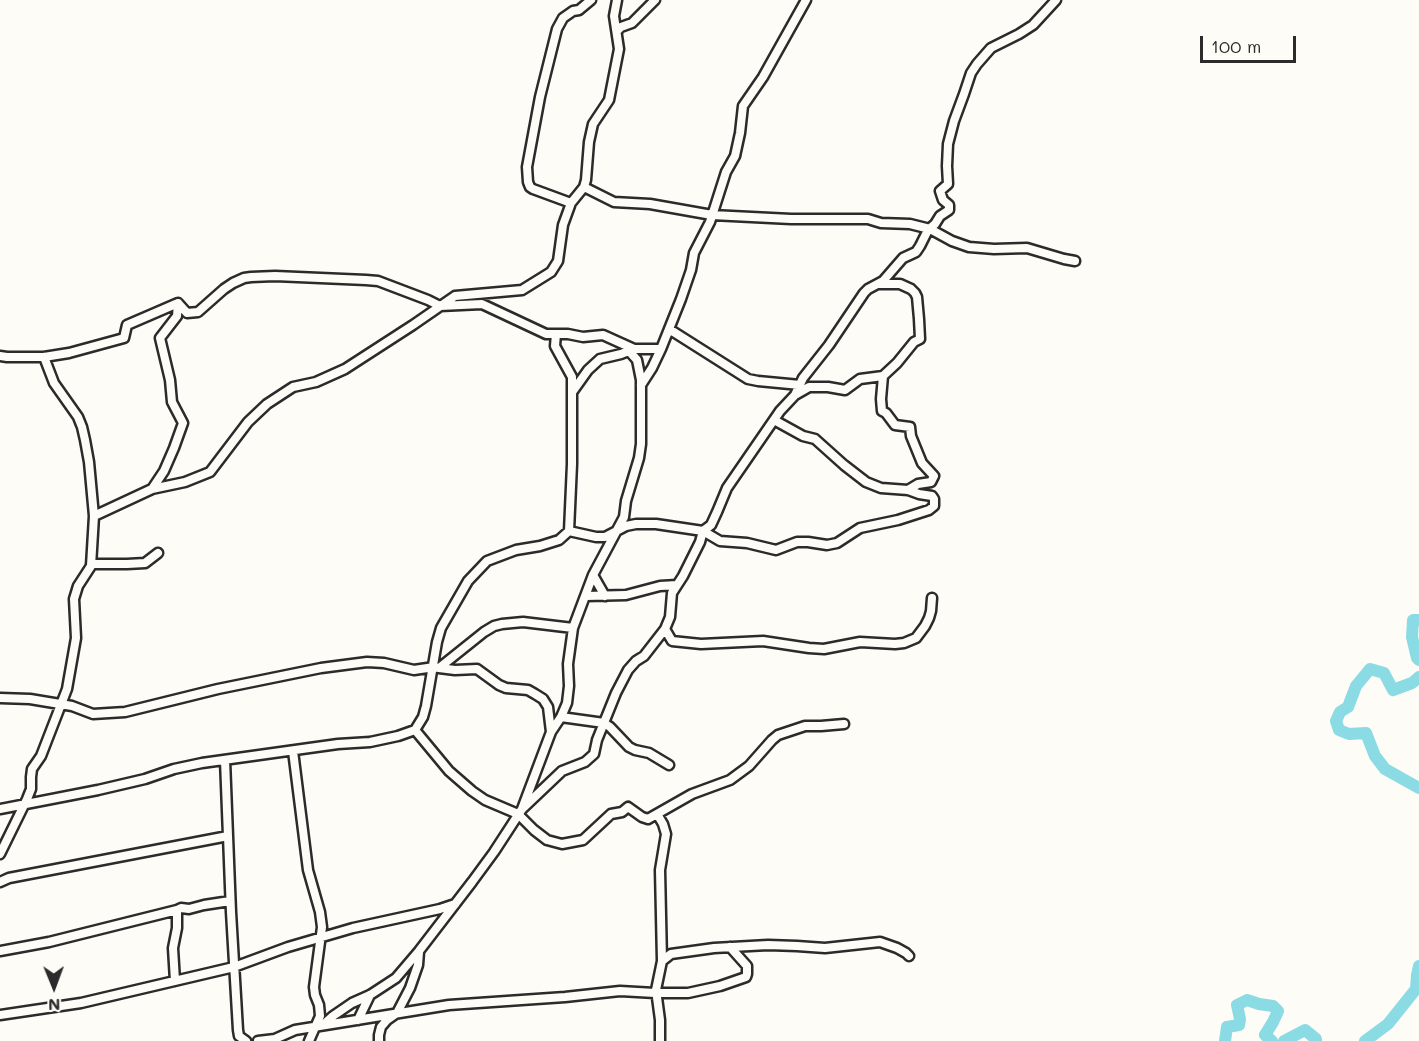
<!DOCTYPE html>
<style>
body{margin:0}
#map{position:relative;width:1419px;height:1041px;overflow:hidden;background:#fdfcf7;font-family:Mali,sans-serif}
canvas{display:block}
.north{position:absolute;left:24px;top:957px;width:60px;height:60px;-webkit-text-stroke:4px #fdfcf7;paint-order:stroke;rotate:179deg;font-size:16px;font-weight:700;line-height:24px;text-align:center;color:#2b2b2b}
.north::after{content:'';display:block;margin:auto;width:21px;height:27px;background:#2b2b2b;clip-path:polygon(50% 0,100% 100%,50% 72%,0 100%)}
.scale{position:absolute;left:1200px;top:36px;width:96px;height:27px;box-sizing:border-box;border:3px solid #2b2b2b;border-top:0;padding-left:8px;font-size:18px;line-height:21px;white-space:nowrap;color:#2b2b2b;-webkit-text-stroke:4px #fdfcf7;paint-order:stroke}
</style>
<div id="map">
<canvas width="1419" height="1041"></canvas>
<div class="north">N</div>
<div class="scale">100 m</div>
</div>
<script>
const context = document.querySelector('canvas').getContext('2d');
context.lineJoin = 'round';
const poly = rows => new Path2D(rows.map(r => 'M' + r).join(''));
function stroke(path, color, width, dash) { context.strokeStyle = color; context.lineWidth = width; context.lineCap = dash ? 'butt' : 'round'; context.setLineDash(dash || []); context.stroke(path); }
stroke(poly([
 [1419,620,1413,620,1412,637,1417,658,1419,660],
 [1419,677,1412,683,1393,690,1384,673,1370,669,1356,686,1348,707,1340,712,1336,721,1339,730,1349,734,1366,733,1375,756,1385,769,1419,788],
 [1225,1041,1227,1027,1239,1025,1240,1019,1237,1005,1247,1000,1259,1004,1273,1006,1278,1011,1273,1022,1265,1035,1272,1041],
 [1284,1041,1305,1030,1316,1039,1316,1041],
 [1365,1041,1388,1024,1416,989,1417,975,1419,966]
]), '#8adbe3', 12);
const minor = poly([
 [617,31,621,27,632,23,655,0],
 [584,187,614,202,650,204,712,215,791,219,868,219,881,223,910,224,930,229,952,241,969,247,994,249,1027,248,1064,259,1075,261],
 [571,203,533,189,530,187,528,182,527,167,540,97,557,29,563,18,573,11,579,10,591,0],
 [669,329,748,379,758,381,800,385],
 [0,356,7,357,44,357,69,353,124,338,127,325,178,303,187,313,198,312,224,289,233,283,244,278,251,277,275,276,366,280,378,281,428,300,440,306,482,304,546,334,568,334,583,337,603,335,634,349,661,349,681,299,691,270,694,253,710,222,726,172,735,156,740,133,743,106,763,77,806,0],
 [883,376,881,399,882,411,886,413,895,425,910,427,911,436,922,463,934,476,931,482,918,484,908,490],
 [641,385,652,368,661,349],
 [573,391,588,370,600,359,621,354,631,350],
 [795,395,809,387,828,387,845,390,860,379,883,376,897,363,914,342,920,339,919,319,917,297,915,293,911,289,900,284,879,284],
 [152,489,164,471,174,448,183,423,172,402,170,380,160,338,177,316,178,303],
 [94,516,152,489,185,482,210,472,248,422,267,404,293,387,316,382,345,369,413,325,455,296,522,290,551,272,558,261,563,225,571,203,584,187,586,180,589,142,593,124,609,100,619,49,614,16,617,0],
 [569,531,596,537,605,537,626,526,636,524,656,524,703,531,720,541,747,543,776,550,797,542,808,542,827,545,837,543,860,528,898,520,929,510,934,506,934,499,932,496,919,494,908,490,881,488,866,482,844,465,815,439,803,436,774,420],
 [91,564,127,564,145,563,158,553],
 [593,575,605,596],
 [586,596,626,595,660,586,677,585],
 [665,629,672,641,701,644,763,641,809,648,824,649,860,642,895,644,904,643,916,638,925,626,929,618,931,611,932,598],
 [439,668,455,670,477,669,499,685,506,688,528,690,535,694,543,699,548,707,551,732],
 [0,698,30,699,72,706,93,714,125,712,218,689,321,668,367,662,384,663,414,670,434,667,439,668,484,632,494,626,502,624,523,622,573,628],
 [561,717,604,723,610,727,629,747,635,750,649,753,669,765],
 [415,730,449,771,472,791,485,800,518,814,534,830,547,840,562,844,583,840,611,814,622,812,628,807,642,817,648,819,692,794,730,780,749,766,772,740,778,735,805,726,821,726,844,724],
 [293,751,308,870,320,912,322,927,314,987,315,995,319,1005,320,1016,309,1041],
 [225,760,231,912,238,1030,239,1036,246,1041],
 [0,809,98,790,145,779,174,769,202,763,338,744,370,742,398,736,415,730,423,717,426,706,437,642,441,628,468,581,487,561,516,550,540,546,559,540,569,531,572,464,572,377,555,346,556,334],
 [522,809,562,771,585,762,594,754,597,740,616,693,628,670,636,661,644,656,665,629,670,617,672,593,683,576,700,542,703,531,711,525,717,512,727,488,780,411,795,395,803,378,829,345,864,293,868,289,883,281,903,258,916,252,920,246,928,230,935,224,940,216,949,210,949,205,943,200,940,191,948,184,947,166,948,144,954,121,964,94,971,73,977,64,991,48,1019,34,1033,25,1056,0],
 [657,814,663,824,666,834,660,870,662,961],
 [0,854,27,799,31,789,31,777,32,769,41,756,67,689,76,638,74,599,78,586,91,566,94,516,89,462,85,440,82,427,78,417,54,383,44,357],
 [0,882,9,878,228,836],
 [0,951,49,942,177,910,181,908,189,909,204,905,230,901],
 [175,981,173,948,177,928,177,910],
 [0,1015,81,1003,234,967,288,947,353,928,440,909,455,904],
 [358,1020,370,995],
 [323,1025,333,1016,352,1003,370,995,396,978,419,951,472,882,494,852,522,809,551,732,561,717,567,703,569,686,568,664,573,628,593,575,624,517,626,501,639,458,641,444,641,380,637,360,629,351],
 [258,1041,275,1039,295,1030,449,1005,565,997,620,991,655,993,688,993,720,986,746,977,747,974,747,966,730,947],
 [379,1041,379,1035,381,1027,387,1020,397,1013,410,988,418,965,419,952],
 [660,1041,660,1020,656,990,662,961,671,954,714,948,768,945,797,946,825,948,880,942,897,948,906,953,909,956]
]);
stroke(minor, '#2b2b2b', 13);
stroke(minor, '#fdfcf7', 8);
</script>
